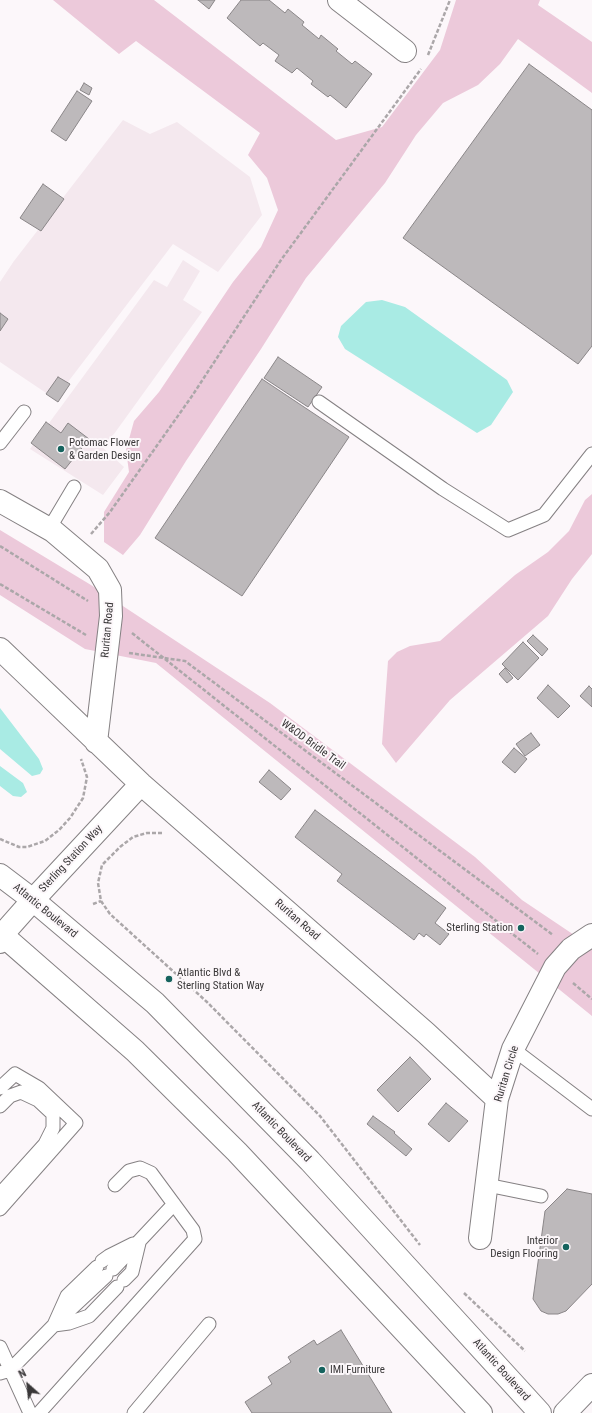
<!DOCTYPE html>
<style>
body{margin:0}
#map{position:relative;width:592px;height:1413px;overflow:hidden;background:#fcf7fa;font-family:"Roboto Condensed",sans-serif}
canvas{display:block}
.north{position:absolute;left:8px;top:1365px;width:40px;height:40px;-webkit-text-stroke:3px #fcf7fa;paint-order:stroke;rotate:333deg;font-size:11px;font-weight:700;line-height:16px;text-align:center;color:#393738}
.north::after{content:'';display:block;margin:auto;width:14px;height:18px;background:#393738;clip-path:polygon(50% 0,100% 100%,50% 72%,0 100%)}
</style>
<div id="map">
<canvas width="592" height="1413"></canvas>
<div class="north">N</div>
</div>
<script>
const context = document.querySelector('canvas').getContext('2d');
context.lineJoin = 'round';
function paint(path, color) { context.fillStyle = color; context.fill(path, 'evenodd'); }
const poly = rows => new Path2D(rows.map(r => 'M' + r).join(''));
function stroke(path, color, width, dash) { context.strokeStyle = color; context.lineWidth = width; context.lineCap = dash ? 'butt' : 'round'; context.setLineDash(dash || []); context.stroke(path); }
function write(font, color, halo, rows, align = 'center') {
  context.font = font + ' "Roboto Condensed",sans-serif'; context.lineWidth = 4; context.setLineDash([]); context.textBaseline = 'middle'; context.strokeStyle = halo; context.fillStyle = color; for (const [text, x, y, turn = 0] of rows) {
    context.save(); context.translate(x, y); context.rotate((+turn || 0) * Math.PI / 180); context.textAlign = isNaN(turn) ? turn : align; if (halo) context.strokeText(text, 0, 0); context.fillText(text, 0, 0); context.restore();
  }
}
paint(poly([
 [123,120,150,134,177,122,250,177,262,215,218,272,173,244,55,399,0,362,0,282,14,261],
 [183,260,200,271,183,300,202,312,114,434,101,446,124,467,103,495,30,449,154,280,167,287]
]), '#f4e8ee');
paint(poly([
 [53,0,154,0,336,140,382,127,440,50,456,0,540,0,538,5,592,42,592,93,518,39,500,64,478,85,443,103,416,135,385,183,306,278,261,349,186,461,140,535,123,555,104,542,104,512,129,472,126,450,134,421,159,392,233,282,261,247,278,210,267,178,248,155,260,133,136,41,119,54],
 [592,494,592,554,572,579,548,616,450,700,396,763,382,744,388,661,397,652,410,646,440,641,515,575,548,552,569,531,585,500],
 [0,530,91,585,270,703,475,857,522,900,592,947,592,1016,156,663,85,649,0,595]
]), '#ecc9da');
paint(poly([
 [382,300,405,307,507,380,513,392,491,425,477,433,345,349,338,337,341,326,366,302],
 [0,708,39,759,43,769,40,774,32,776,0,749],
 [0,766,23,783,27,792,21,797,13,796,0,786]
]), '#a9ebe4');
const building = poly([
 [198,0,215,0,209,9,198,0],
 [241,0,269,0,285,13,288,9,304,22,302,25,319,39,321,35,338,49,336,51,352,64,355,61,372,74,346,108,330,95,328,97,311,84,313,81,297,68,292,73,275,61,279,55,263,43,260,46,227,18,241,0],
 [529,64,592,110,592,346,578,364,403,238,529,64],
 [84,83,92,88,89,95,80,90,84,83],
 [77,91,92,101,66,141,51,131,77,91],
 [43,184,64,199,41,231,20,218,43,184],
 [0,313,8,319,0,331,0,313],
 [278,357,322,387,308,407,264,378,278,357],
 [58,377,70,384,58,402,46,394,58,377],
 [262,379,349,437,242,596,155,538,262,379],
 [46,422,61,433,68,423,89,439,65,469,31,443,46,422],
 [533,635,548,649,542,656,527,641,533,635],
 [523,642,539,658,518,680,502,664,523,642],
 [505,668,513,678,507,683,499,674,505,668],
 [548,685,570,706,558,718,537,698,548,685],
 [589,686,592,689,592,707,580,696,589,686],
 [531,733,540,745,525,756,516,744,531,733],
 [514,748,527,759,515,773,502,762,514,748],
 [269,770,291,789,281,800,259,782,269,770],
 [315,810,446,908,435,923,449,934,440,945,426,934,424,937,419,933,414,940,337,881,342,874,295,837,315,810],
 [410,1057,431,1079,398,1112,377,1090,410,1057],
 [446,1103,468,1121,449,1142,428,1124,446,1103],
 [373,1116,395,1132,394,1133,412,1149,406,1156,367,1124,373,1116],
 [567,1189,592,1194,592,1284,566,1311,558,1314,548,1314,541,1311,533,1299,545,1211,567,1189],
 [341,1330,392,1413,252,1413,245,1402,272,1384,268,1377,291,1362,288,1357,314,1340,317,1345,341,1330]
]);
paint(building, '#bdb9bb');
stroke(building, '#8a8688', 1);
const service = poly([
 [319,402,443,489,508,530,544,515,592,454],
 [0,443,24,412],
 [49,529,74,487],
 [513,1049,592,1109],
 [0,1088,15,1074,39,1088,76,1123,0,1209],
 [0,1106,10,1096,21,1092,38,1100,53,1114,53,1128,45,1144,0,1194],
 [487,1185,541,1196],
 [102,1261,109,1256,133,1244],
 [113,1269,174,1204],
 [124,1280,132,1272,139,1243],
 [59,1320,106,1276],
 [54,1325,67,1296,97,1267],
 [0,1347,30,1413],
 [0,1373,10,1370,54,1325,69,1323,89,1316,117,1287],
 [39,1413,195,1239,193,1230,151,1173,140,1168,129,1171,115,1185],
 [134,1413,209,1324]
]);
const minor = poly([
 [339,0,405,51],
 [0,501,53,531,98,569,110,590,111,616,96,742],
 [0,649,141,784,426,1033,497,1099],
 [0,942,2,935,33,900,141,784],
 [480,1238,497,1099,513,1049,555,967,571,949,592,935]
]);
const secondary = poly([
 [0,875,33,900,155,1003,310,1161,540,1413],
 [0,933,135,1051,237,1152,481,1413],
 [565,1413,592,1385]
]);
stroke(service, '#858183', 15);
stroke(minor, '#858183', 24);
stroke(secondary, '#858183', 24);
stroke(poly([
 [428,55,450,0],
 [91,534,110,512,192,396,281,260,421,69],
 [0,546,88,601],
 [0,584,86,635],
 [132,633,538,954],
 [129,653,185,661,553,935],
 [162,833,147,833,133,837,120,847,102,865,98,883,101,901,110,914,207,1002,320,1116,420,1245],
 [0,839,19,847,27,847,45,841,59,830,70,818,83,798,87,777,81,759],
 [93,904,101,901],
 [573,983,592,999],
 [464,1293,525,1351]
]), '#aba7a9', 2.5, [4, 2]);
stroke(service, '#fff', 13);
stroke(minor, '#fff', 22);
stroke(secondary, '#fff', 22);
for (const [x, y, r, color] of [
 [61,449,4,"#15635e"],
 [521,928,4,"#15635e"],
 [169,979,4,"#15635e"],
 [566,1247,4,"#15635e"],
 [322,1370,4,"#15635e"]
]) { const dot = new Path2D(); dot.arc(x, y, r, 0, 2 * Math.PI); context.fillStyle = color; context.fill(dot); stroke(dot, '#fcf7fa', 1.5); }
write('11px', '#393738', '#fcf7fa', [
 ["Potomac Flower",69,443],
 ["& Garden Design",69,456],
 ["Sterling Station",513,928,"right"],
 ["Atlantic Blvd &",177,973],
 ["Sterling Station Way",177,986],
 ["Interior",558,1241,"right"],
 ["Design Flooring",558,1254,"right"],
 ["IMI Furniture",330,1370]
], 'left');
write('11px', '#393738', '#fcf7fa', [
 ["Ruritan Road",108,630,-85],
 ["W&OD Bridle Trail",313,745,36],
 ["Sterling Station Way",71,859,-47],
 ["Atlantic Boulevard",45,911,39],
 ["Ruritan Road",297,920,41],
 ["Ruritan Circle",507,1074,-73],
 ["Atlantic Boulevard",281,1132,46],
 ["Atlantic Boulevard",501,1370,48]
]);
</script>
